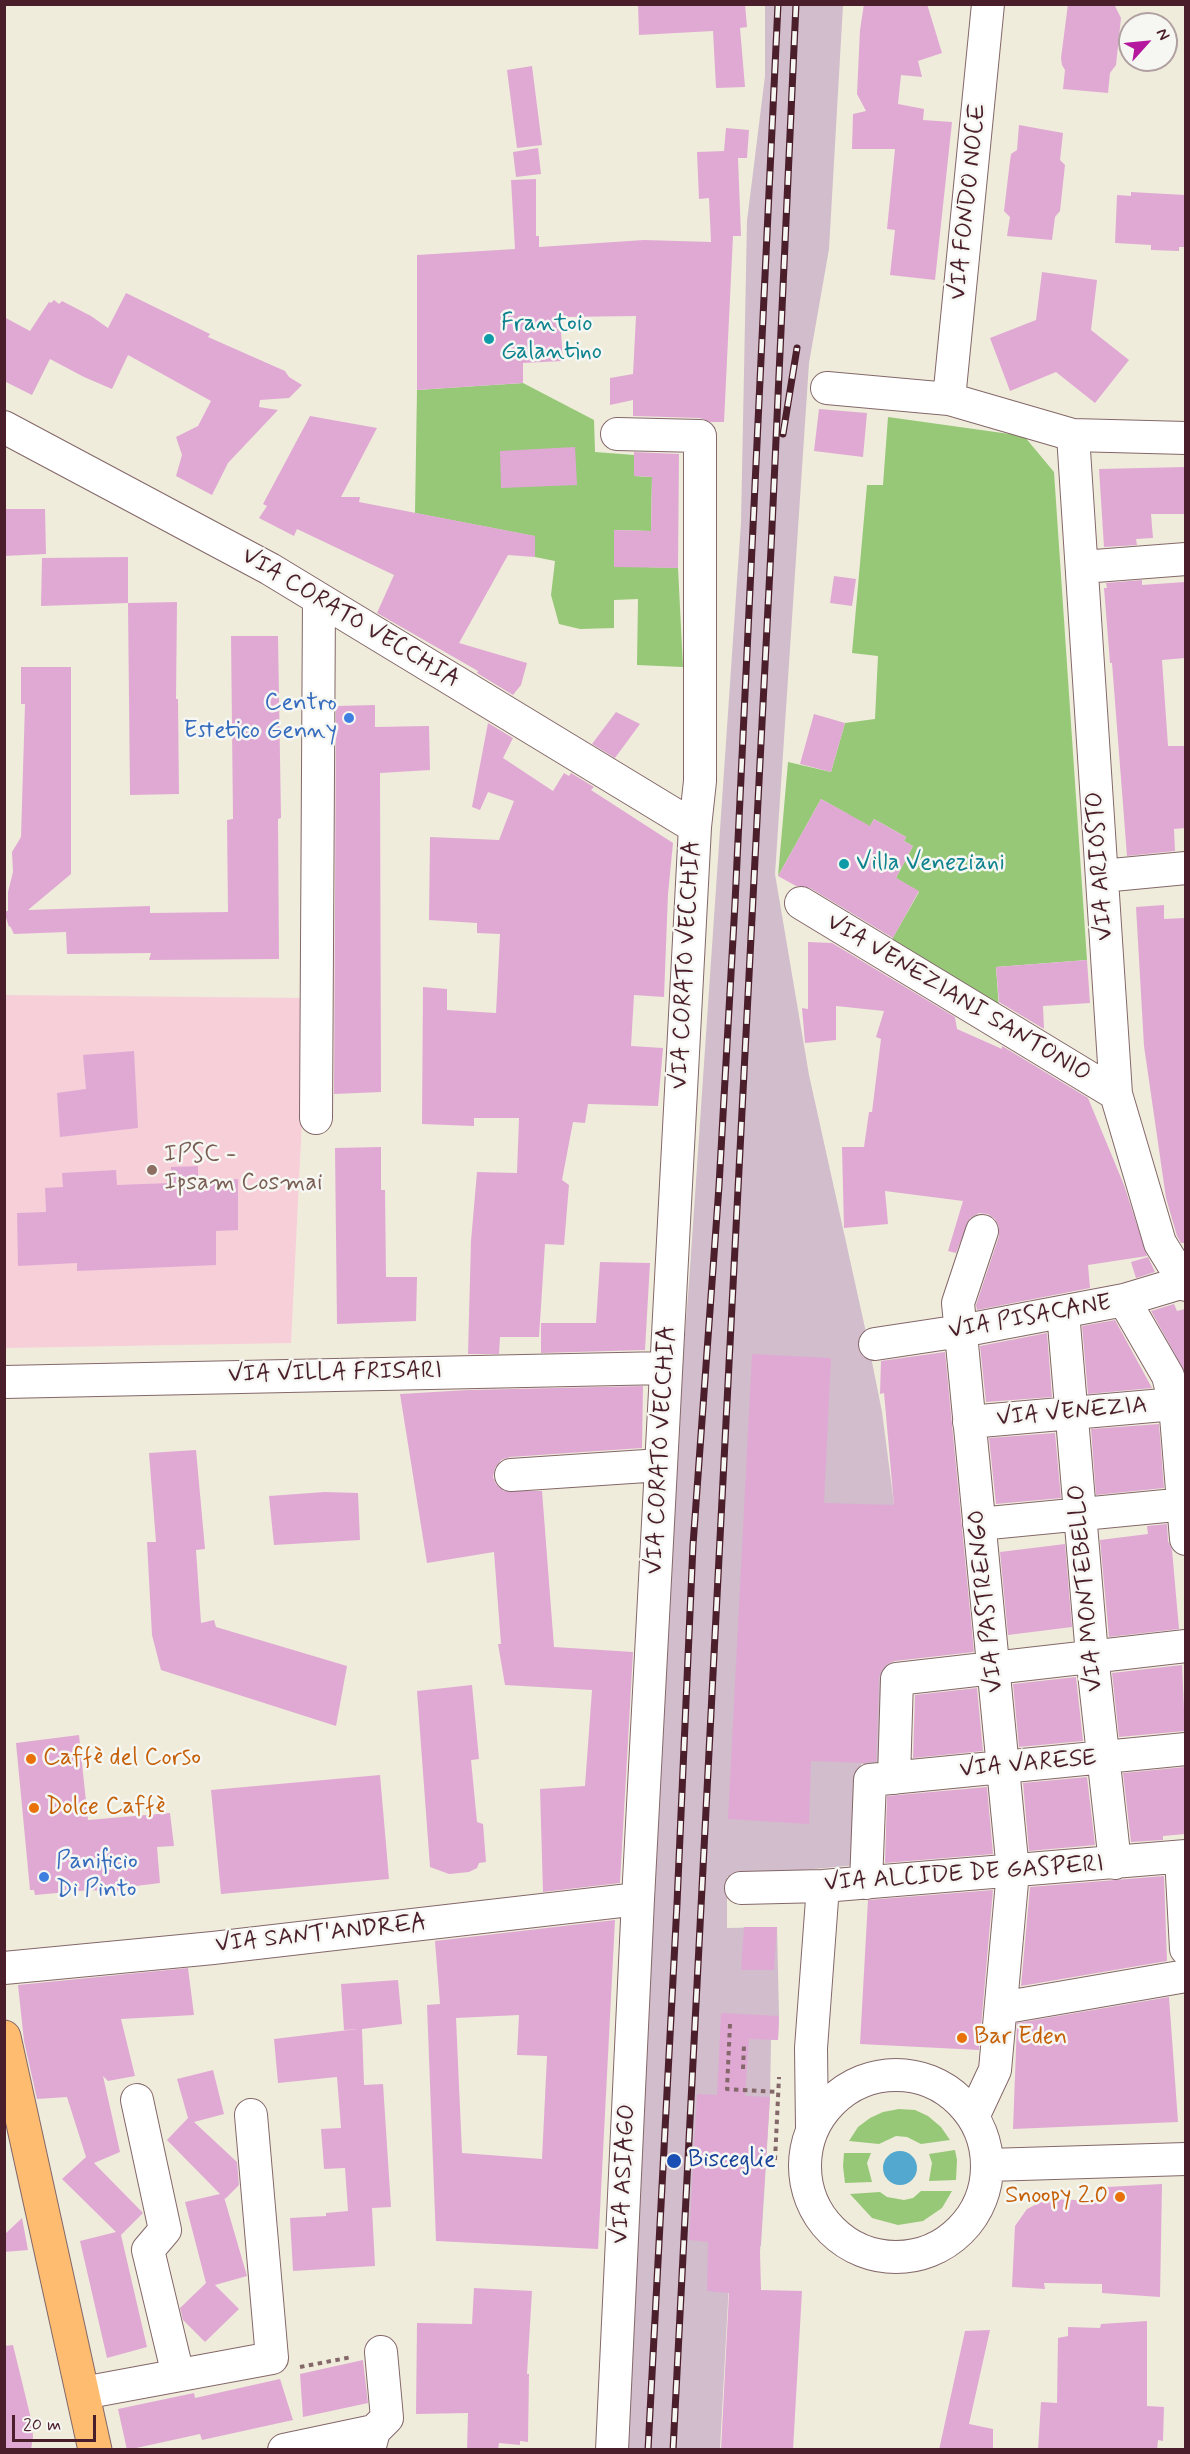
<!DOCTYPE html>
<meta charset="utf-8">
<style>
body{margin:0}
#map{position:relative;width:1190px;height:2454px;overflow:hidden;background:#efecdb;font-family:Mynerve,sans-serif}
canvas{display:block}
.frame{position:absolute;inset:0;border:6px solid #4a1f2b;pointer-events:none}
.north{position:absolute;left:1118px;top:12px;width:60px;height:60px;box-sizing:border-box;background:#f6f6f2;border:2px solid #b1a0a2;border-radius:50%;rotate:63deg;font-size:16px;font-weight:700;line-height:24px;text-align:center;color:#4a1f2b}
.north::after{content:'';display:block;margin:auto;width:21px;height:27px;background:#b5179e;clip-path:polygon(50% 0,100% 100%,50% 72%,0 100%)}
.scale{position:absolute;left:12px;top:2415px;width:84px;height:27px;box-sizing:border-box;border:3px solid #4a1f2b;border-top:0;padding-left:8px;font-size:18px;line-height:21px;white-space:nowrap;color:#4a1f2b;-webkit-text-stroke:4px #f6f6f2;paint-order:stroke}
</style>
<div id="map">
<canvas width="1190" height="2454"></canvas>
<div class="frame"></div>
<div class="north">N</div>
<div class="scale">20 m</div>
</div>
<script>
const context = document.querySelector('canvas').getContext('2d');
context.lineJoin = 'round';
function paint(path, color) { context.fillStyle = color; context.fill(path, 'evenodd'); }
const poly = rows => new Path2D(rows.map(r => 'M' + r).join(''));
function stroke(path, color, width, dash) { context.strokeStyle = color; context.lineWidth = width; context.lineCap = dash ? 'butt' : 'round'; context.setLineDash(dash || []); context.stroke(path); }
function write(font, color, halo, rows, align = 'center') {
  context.font = font + ' Mynerve,sans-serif'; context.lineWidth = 5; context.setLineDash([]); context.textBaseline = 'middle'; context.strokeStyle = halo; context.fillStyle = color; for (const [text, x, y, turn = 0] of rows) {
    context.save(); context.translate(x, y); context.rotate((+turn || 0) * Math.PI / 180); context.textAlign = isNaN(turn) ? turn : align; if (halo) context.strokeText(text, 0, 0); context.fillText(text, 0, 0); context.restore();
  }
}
paint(poly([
 [4,995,308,998,291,1343,5,1348]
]), '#f6cfd9');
paint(poly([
 [765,5,843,5,829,249,809,363,775,874,809,1075,867,1337,882,1412,894,1504,898,1505,885,1765,861,1764,857,1865,727,1877,727,1928,777,1927,779,2016,778,2040,771,2040,770,2097,761,2246,731,2245,720,2449,623,2450,668,1544,689,1283,741,523,747,221,765,76]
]), '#d1bdcb');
paint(poly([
 [523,383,594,420,595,452,634,455,634,476,652,477,651,531,615,530,614,566,678,568,683,667,637,665,638,599,614,600,614,628,580,629,559,624,551,595,555,561,535,557,534,536,415,513,417,390],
 [888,417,1024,436,1054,472,1087,960,996,967,999,1009,891,941,919,892,896,878,913,846,904,841,906,837,874,819,855,852,834,841,848,814,821,799,778,876,788,762,831,772,845,723,875,719,878,656,852,653,867,485,883,485],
 [899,2109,915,2110,928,2116,941,2127,950,2140,921,2144,907,2137,896,2136,879,2144,849,2141,858,2127,870,2118,883,2112],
 [955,2150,957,2160,956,2180,929,2181,932,2163,929,2154],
 [844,2153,871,2153,867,2163,872,2182,845,2183,843,2166],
 [921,2191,952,2191,942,2208,923,2221,898,2225,872,2218,850,2194,880,2192,887,2197,904,2200,913,2198]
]), '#96c877');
paint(poly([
 '883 2168a17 17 0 1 1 34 0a17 17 0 1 1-34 0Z'
]), '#52a8ce');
paint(poly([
 [638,4,745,4,747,27,740,28,745,87,716,88,713,31,639,35],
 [864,4,927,4,942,53,918,61,922,77,901,75,898,104,924,109,923,120,952,122,935,280,890,275,895,230,887,229,895,149,852,149,853,114,866,111,857,94,860,30],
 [1068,4,1114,4,1121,18,1116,65,1110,73,1108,93,1063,89,1065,70,1062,65,1061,58],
 [532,66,542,145,517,148,507,70],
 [1019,125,1063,133,1060,160,1065,165,1060,211,1055,217,1052,240,1007,236,1010,217,1004,211,1010,161,1011,154,1017,150],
 [726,128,749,130,747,158,738,158,741,236,733,236,724,422,710,422,700,418,633,416,633,400,610,405,610,378,633,374,636,316,560,317,563,361,523,363,523,383,417,390,417,255,515,249,511,180,536,179,536,236,539,236,539,247,644,240,711,242,709,198,699,199,697,152,724,151],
 [538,148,541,174,516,177,513,152],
 [1131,192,1185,195,1185,247,1179,247,1179,251,1151,250,1151,245,1115,243,1117,195,1131,196],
 [1042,272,1097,280,1091,330,1129,360,1095,403,1056,372,1010,391,990,338,1036,320],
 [126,293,210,334,208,337,285,371,289,377,302,385,289,398,260,400,259,407,278,410,228,463,212,495,176,476,182,455,176,437,198,426,211,401,128,355,112,389,84,377,50,359,32,395,4,381,4,317,30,331,49,302,51,303,54,300,59,304,62,301,91,316,108,328],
 [819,409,867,413,863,457,814,451],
 [310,416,377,428,341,497,360,497,359,502,535,536,535,557,508,555,459,643,527,663,521,685,513,695,477,673,478,671,377,613,394,575,297,529,294,536,259,518,267,506,263,504],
 [575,447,577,485,501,488,500,451],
 [634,452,679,454,678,568,614,567,614,530,651,531,652,477,634,476],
 [1185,467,1185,514,1151,514,1153,538,1136,539,1137,545,1104,547,1099,469],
 [4,509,45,509,46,554,4,556],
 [128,557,128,603,41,606,42,558],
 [834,576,856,579,852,606,830,603],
 [1142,580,1142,585,1185,582,1185,658,1162,660,1168,746,1185,746,1185,828,1174,829,1175,851,1127,856,1112,663,1110,663,1104,588,1107,588,1106,583],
 [177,602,176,699,178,699,179,794,130,795,128,603],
 [231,636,278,636,281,818,278,819,279,959,149,960,151,953,67,954,66,932,14,934,10,926,9,927,4,911,8,911,8,892,13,872,12,852,21,837,25,704,21,704,21,667,71,667,71,874,28,910,150,906,150,913,228,912,227,820,233,819],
 [375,705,375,727,429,726,430,770,380,773,381,1092,334,1094,336,706],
 [616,712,640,724,615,758,592,744],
 [814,714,845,723,831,772,800,764],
 [488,723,513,738,503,758,553,791,564,773,569,776,571,773,594,787,591,790,673,843,668,894,664,997,634,995,631,1046,663,1048,658,1106,588,1104,585,1123,573,1122,562,1180,569,1185,564,1245,545,1244,539,1337,500,1337,499,1354,468,1354,471,1241,477,1172,517,1173,519,1118,474,1118,474,1126,422,1124,423,987,447,989,447,1010,496,1013,500,934,477,933,477,923,429,920,430,837,499,840,514,801,488,792,480,810,472,807],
 [821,799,870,826,874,819,906,837,904,841,913,846,896,878,919,891,893,938,810,888,796,886,778,876],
 [1164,905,1164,919,1185,918,1185,1243,1181,1243,1177,1236,1166,1198,1144,1046,1136,907],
 [808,942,832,943,955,1017,957,1029,1002,1049,1002,1046,1088,1098,1124,1185,1147,1256,1088,1265,1090,1288,977,1310,976,1305,999,1236,999,1227,995,1219,988,1214,979,1213,970,1218,956,1253,948,1251,963,1201,885,1191,888,1224,844,1228,842,1147,864,1147,869,1112,872,1112,881,1039,876,1037,884,1011,836,1006,836,1040,805,1043,802,1008,808,1009],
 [1087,960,1090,1003,1043,1006,1044,1029,999,1002,996,967],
 [134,1051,138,1128,60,1137,57,1093,86,1089,83,1055],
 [381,1147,381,1190,385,1190,386,1277,417,1277,416,1321,337,1324,335,1148],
 [198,1166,198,1181,238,1179,238,1230,216,1231,216,1265,77,1271,77,1263,18,1266,17,1213,46,1212,45,1188,63,1187,62,1173,116,1170,117,1185,170,1183,171,1167],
 [1148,1257,1155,1272,1136,1278,1131,1262],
 [600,1262,650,1263,645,1350,541,1353,541,1323,596,1323],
 [1174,1304,1177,1311,1185,1309,1185,1372,1151,1311],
 [1115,1320,1152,1388,1088,1394,1082,1326],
 [1047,1333,1052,1397,986,1402,980,1346],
 [945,1352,974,1652,895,1661,887,1664,881,1671,879,1678,876,1761,864,1763,811,1761,809,1824,728,1819,752,1354,831,1358,824,1503,894,1505,884,1393,880,1394,881,1361],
 [643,1386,642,1448,510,1457,501,1460,495,1468,493,1477,496,1484,504,1491,542,1491,554,1647,633,1652,620,1883,543,1892,540,1789,585,1786,592,1690,505,1685,498,1644,501,1644,494,1552,427,1563,400,1394,468,1390],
 [1159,1424,1164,1488,1096,1495,1091,1429],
 [1055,1433,1061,1498,996,1504,989,1438],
 [196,1450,205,1549,196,1550,201,1623,214,1620,216,1627,347,1666,336,1726,161,1670,152,1635,147,1542,156,1542,149,1453],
 [325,1492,358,1493,360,1540,274,1545,269,1496],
 [1167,1524,1168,1541,1172,1550,1179,1629,1109,1637,1100,1540,1148,1534,1147,1526],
 [1065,1544,1072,1627,1008,1635,1000,1552],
 [1182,1665,1185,1731,1119,1737,1112,1673],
 [1076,1677,1083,1741,1019,1747,1013,1684],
 [472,1685,479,1759,471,1760,477,1822,483,1824,486,1862,479,1863,477,1868,469,1872,449,1874,430,1867,417,1691],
 [977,1688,983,1751,913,1758,915,1695],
 [79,1735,88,1820,170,1813,174,1846,157,1847,160,1883,136,1886,114,1892,90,1890,35,1895,34,1890,30,1890,16,1743],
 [1185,1767,1185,1834,1163,1836,1163,1840,1131,1842,1123,1773],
 [380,1775,389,1879,221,1894,211,1790],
 [1087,1777,1095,1845,1029,1851,1023,1783],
 [987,1787,993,1854,885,1863,887,1796],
 [1164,1876,1167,1961,1021,1986,1030,1887],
 [993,1890,979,2050,860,2044,868,1900],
 [615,1920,598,2249,436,2241,427,2005,440,2004,435,1941],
 [519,2015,517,2055,547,2056,542,2159,462,2153,456,2018],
 [744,1927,777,1927,774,1970,741,1970],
 [188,1968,194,2015,121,2019,135,2076,108,2081,103,2076,120,2152,94,2163,143,2213,121,2235,147,2347,107,2358,80,2241,116,2232,62,2179,86,2157,67,2097,37,2099,24,2041,18,1985],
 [398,1980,402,2024,362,2029,364,2085,383,2084,391,2207,372,2208,375,2266,293,2271,290,2218,326,2216,326,2213,348,2211,345,2168,324,2169,323,2154,321,2129,341,2128,337,2077,278,2083,274,2039,357,2029,344,2030,341,1984],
 [1169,1997,1178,2122,1013,2129,1017,2023],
 [721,2013,779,2016,778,2040,749,2039,745,2096,770,2097,760,2252,761,2290,802,2291,793,2450,721,2450,729,2293,707,2291,708,2242,689,2240,697,2094,717,2095],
 [213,2070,224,2114,194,2122,237,2162,239,2185,225,2199,224,2197,247,2276,215,2285,239,2309,205,2342,183,2320,180,2308,206,2283,185,2202,220,2194,167,2140,188,2118,177,2079],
 [1162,2184,1160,2297,1102,2293,1102,2284,1044,2283,1045,2289,1012,2287,1015,2226,1027,2209,1047,2199,1106,2201,1107,2187],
 [22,2218,28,2250,4,2252,4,2235],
 [474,2288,532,2291,527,2374,529,2374,528,2442,520,2441,520,2445,499,2443,498,2450,467,2450,468,2413,416,2414,417,2323,472,2324],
 [1147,2321,1147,2406,1164,2407,1163,2441,1158,2440,1157,2450,1038,2450,1041,2402,1057,2403,1058,2338,1068,2336,1068,2327,1100,2328,1101,2324],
 [990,2330,969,2424,993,2429,993,2450,939,2450,965,2331],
 [13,2345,32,2423,33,2437,31,2450,4,2450,4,2346],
 [363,2360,368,2403,303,2417,300,2374],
 [280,2379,293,2420,202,2440,200,2434,127,2450,118,2409,194,2393,195,2398]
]), '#e0a9d4');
const minor = poly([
 [827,388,949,399,1073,435,1186,438],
 [949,399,988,4],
 [4,427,270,569,695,827],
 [1073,435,1116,1094,1160,1243,1186,1285],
 [1082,567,1186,559],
 [1102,876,1186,868],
 [801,903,1116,1094],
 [316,1118,319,599],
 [1124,1300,1168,1376,1175,1404,1186,1539],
 [1063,1312,1092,1655,1115,1863],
 [875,1344,961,1331,1124,1300,1184,1282],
 [4,1382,666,1368],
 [969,1422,1175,1404],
 [511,1475,661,1465],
 [979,1524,1186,1504],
 [894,1778,897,1679,1186,1646],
 [1181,1857,1186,1949],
 [866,1883,870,1780,1186,1749],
 [741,1888,823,1886,1186,1856],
 [4,1968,213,1948,638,1899],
 [1001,2008,1186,1976],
 '805 2166a91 91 0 1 1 182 0a91 91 0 1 1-182 0Z',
 [137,2100,165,2230,148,2250,178,2375],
 [973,2117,995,2070,1013,1871,958,1303,982,1231],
 [812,2128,811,2048,823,1886],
 [988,2165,1186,2159],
 [83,2393,272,2358,251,2115],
 [374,2431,387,2418,381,2352],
 [284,2450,374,2431,369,2450],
 [612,2450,638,1899,695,827,700,781,700,436,617,434]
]);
const major = poly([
 [4,2037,95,2450]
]);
stroke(minor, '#846769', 34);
stroke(major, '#846769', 35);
stroke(poly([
 [730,2024,727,2089,778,2092],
 [743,2069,744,2045],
 [775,2160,779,2077],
 [300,2367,352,2357]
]), '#846769', 4, [4.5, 4.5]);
stroke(minor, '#fff', 32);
stroke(major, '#fdbc6f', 33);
const rail = poly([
 [783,434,797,348],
 [648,2450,677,1904,693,1545,719,1186,735,903,778,4],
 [673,2450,771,549,796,4]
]);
stroke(rail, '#4a1f2b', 7);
stroke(rail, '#f6f6f2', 4.5, [14]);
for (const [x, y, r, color] of [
 [489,339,6,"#0f9aa8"],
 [349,718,6,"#3f7fe0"],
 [844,864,6,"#0f9aa8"],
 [152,1170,6,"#8d6e63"],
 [31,1759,6,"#e8710a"],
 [34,1808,6,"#e8710a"],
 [44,1877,6,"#3f7fe0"],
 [962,2038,6,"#e8710a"],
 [674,2161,8,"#1a4fb4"],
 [1120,2197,6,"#e8710a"]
]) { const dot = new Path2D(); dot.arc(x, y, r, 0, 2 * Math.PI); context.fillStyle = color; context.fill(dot); stroke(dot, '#f6f6f2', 2); }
write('24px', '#4a1f2b', '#f6f6f2', [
 ["VIA FONDO NOCE",969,202,-84],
 ["VIA CORATO VECCHIA",350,619,31],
 ["VIA ARIOSTO",1101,866,-94],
 ["VIA CORATO VECCHIA",687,965,-87],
 ["VIA VENEZIANI SANTONIO",958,999,31],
 ["VIA PISACANE",1030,1318,-10],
 ["VIA VILLA FRISARI",335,1374,-1],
 ["VIA VENEZIA",1072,1413,-5],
 ["VIA CORATO VECCHIA",662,1450,-87],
 ["VIA MONTEBELLO",1087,1588,-95],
 ["VIA PASTRENGO",987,1601,-96],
 ["VIA VARESE",1028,1765,-5],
 ["VIA ALCIDE DE GASPERI",964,1875,-4],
 ["VIA SANT'ANDREA",321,1935,-6],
 ["VIA ASIAGO",625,2174,-87]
]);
write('24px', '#0d838f', '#f6f6f2', [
 ["Frantoio",501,325],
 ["Galantino",501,353],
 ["Villa Veneziani",856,864]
], 'left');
write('24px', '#366cbe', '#f6f6f2', [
 ["Centro",337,704],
 ["Estetico Genny",337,732],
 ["Panificio",56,1863,"left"],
 ["Di Pinto",56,1891,"left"]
], 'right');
write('24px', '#785e54', '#f6f6f2', [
 ["IPSC -",164,1156],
 ["Ipsam Cosmai",164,1184]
], 'left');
write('24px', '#c56008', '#f6f6f2', [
 ["Caffè del Corso",43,1759],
 ["Dolce Caffè",46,1808],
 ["Bar Eden",974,2038],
 ["Snoopy 2.0",1108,2197,"right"]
], 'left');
write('24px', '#164399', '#f6f6f2', [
 ["Bisceglie",688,2161]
], 'left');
</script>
